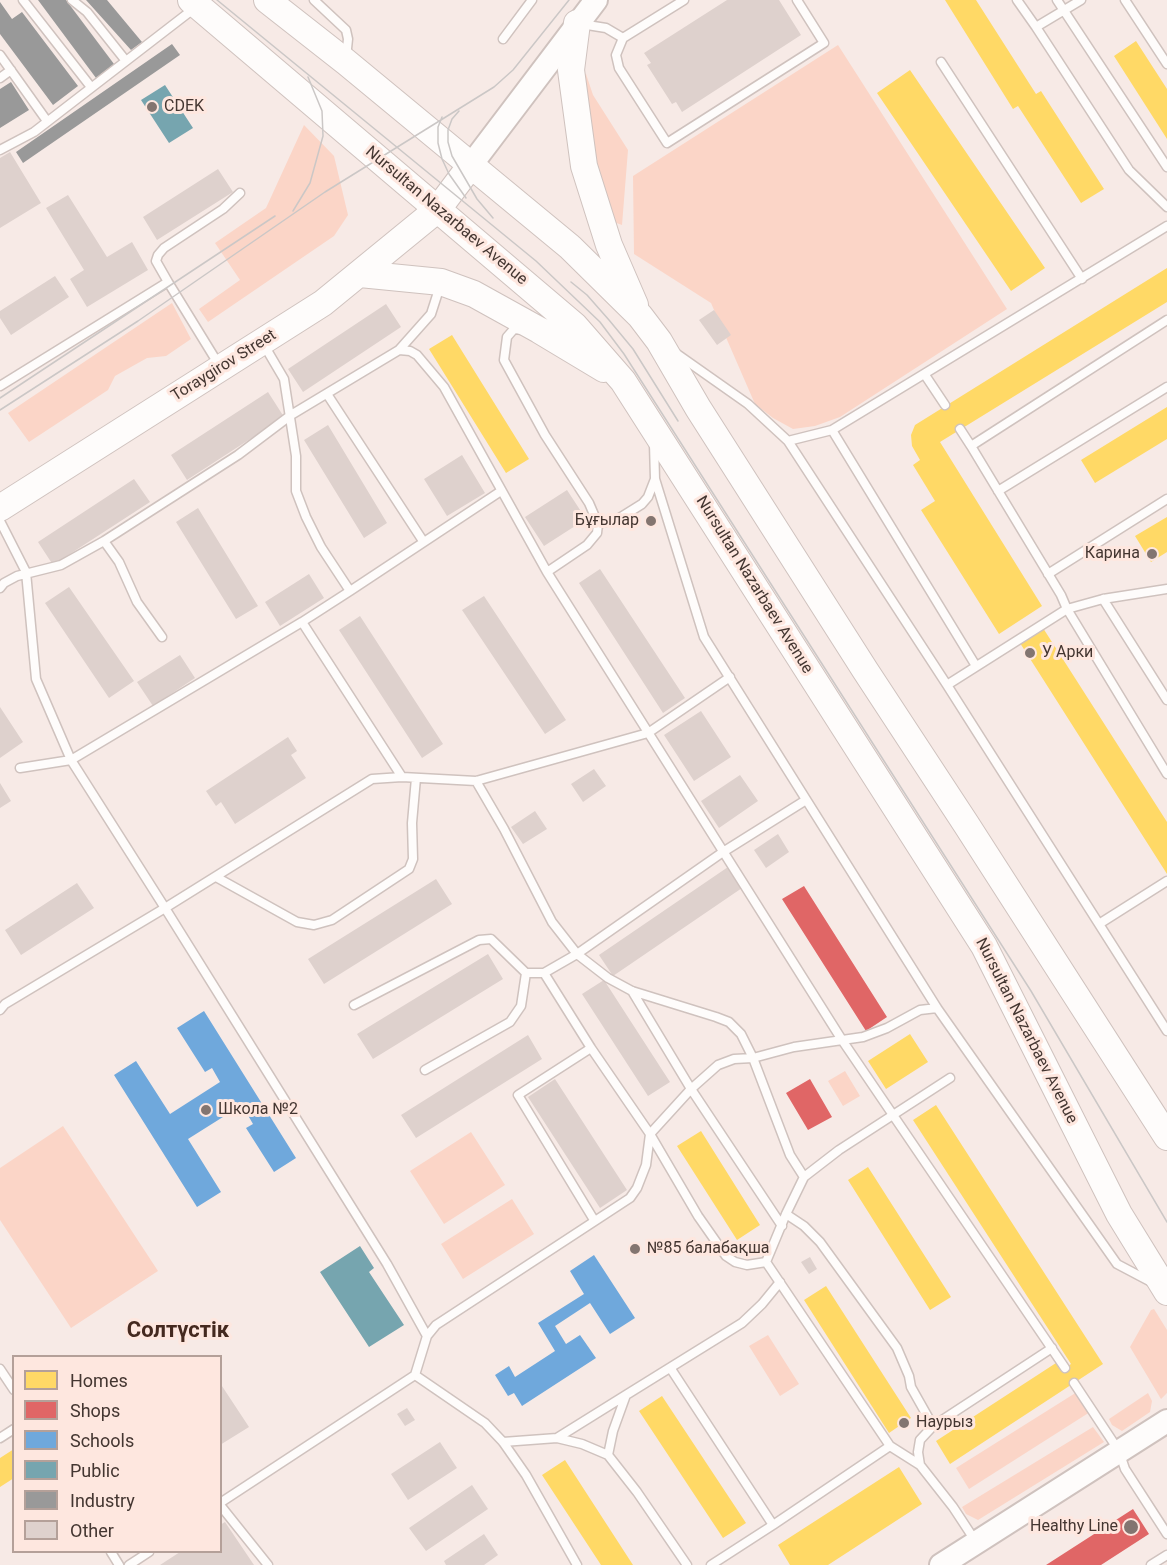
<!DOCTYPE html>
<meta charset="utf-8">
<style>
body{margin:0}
#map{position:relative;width:1167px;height:1565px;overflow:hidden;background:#f7eae6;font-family:Roboto,sans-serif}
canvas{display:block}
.legend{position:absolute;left:12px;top:1355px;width:210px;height:198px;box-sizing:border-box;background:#fee7df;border:2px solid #b4a099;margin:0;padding:8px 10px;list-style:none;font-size:18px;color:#443631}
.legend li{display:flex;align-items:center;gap:12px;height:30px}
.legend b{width:30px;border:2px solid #b4a099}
</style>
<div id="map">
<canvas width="1167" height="1565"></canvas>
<ul class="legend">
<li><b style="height:16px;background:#ffd966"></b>Homes</li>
<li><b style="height:16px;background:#e06666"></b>Shops</li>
<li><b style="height:16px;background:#6fa8dc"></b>Schools</li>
<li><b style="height:16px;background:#76a5af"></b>Public</li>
<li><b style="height:16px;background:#999"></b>Industry</li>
<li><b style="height:16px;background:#ded1cd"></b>Other</li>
</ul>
</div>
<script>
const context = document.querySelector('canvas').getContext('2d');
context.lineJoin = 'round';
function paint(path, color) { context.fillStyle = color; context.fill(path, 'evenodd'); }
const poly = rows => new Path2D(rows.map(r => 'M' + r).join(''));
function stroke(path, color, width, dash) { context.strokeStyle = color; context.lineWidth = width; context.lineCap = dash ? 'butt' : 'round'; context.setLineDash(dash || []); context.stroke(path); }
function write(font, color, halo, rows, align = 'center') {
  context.font = font + ' Roboto,sans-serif'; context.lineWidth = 6; context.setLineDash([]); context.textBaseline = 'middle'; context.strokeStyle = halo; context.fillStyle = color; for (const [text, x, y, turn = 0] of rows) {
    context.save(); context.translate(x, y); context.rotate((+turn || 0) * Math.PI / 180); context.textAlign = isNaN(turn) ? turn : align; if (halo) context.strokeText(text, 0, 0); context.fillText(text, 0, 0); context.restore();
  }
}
paint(poly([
 [838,45,1007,309,840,417,815,426,793,429,773,418,755,404,711,303,634,254,633,176],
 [579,72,586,74,593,95,628,150,622,225,608,220,590,163],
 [304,125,334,156,348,215,334,236,208,322,199,309,240,280,215,243,266,208],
 [172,303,191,339,166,356,147,358,115,376,108,390,29,442,8,413],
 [845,1071,860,1096,843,1106,828,1081],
 [63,1126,158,1271,71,1328,0,1220,0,1168],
 [471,1132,505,1185,444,1224,410,1171],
 [512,1199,534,1234,463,1279,441,1244],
 [1154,1309,1167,1330,1167,1393,1161,1399,1130,1347,1151,1310],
 [768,1335,799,1384,780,1396,749,1346],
 [1077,1392,1090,1412,969,1489,956,1468],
 [1148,1393,1152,1401,1150,1412,1122,1431,1112,1425,1109,1419],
 [1093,1427,1104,1442,978,1520,966,1514,962,1507]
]), '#fbd5c7');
paint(poly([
 [945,0,976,0,1036,94,1041,91,1104,189,1081,203,1018,106,1013,109],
 [1136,41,1167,89,1167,139,1114,56],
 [910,70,1045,268,1011,291,877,93],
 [1167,268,1167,302,940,442,1042,606,999,634,921,510,935,501,913,465,920,460,912,446,911,435,915,425],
 [452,335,529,459,506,473,429,349],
 [1167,407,1167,439,1095,483,1081,460],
 [1167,517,1167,552,1151,562,1135,536],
 [1043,628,1167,822,1167,874,1020,643],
 [910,1034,928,1062,886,1089,868,1061],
 [936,1105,1103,1364,950,1464,936,1441,1056,1363,1061,1371,1071,1364,913,1120],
 [701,1131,760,1225,737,1240,677,1146],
 [868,1167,951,1297,930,1310,848,1180],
 [826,1286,911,1418,889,1433,804,1300],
 [662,1396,746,1523,723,1538,639,1411],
 [14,1449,14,1478,0,1487,0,1458],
 [565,1460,633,1565,601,1565,542,1475],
 [899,1467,922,1504,828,1565,790,1565,778,1545]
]), '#ffd966');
paint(poly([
 [804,886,887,1017,866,1031,782,899],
 [810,1079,832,1117,808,1130,786,1093],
 [1133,1509,1149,1534,1101,1565,1046,1565]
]), '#e06666');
paint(poly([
 [204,1011,296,1158,274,1172,246,1128,253,1124,242,1105,188,1139,221,1192,197,1207,114,1075,136,1061,170,1114,220,1082,212,1068,205,1072,177,1028],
 [594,1255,635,1318,610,1334,590,1303,555,1326,566,1344,580,1335,596,1358,522,1406,514,1393,508,1396,495,1375,509,1366,515,1377,555,1351,538,1323,584,1294,570,1271]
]), '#6fa8dc');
paint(poly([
 [165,85,193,128,169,143,141,100],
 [360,1246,374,1268,369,1272,404,1325,369,1347,320,1272]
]), '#76a5af');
paint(poly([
 [38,0,66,0,114,64,96,78],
 [86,0,107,0,142,42,131,50],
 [0,2,12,19,22,12,78,86,53,105,0,34],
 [172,44,180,55,23,163,16,152],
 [11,82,29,110,0,128,0,89]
]), '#999');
paint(poly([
 [727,0,779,0,801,35,682,112,676,102,672,104,647,65,651,63,644,53],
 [10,152,41,203,0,228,0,158],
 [218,169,233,192,157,240,143,217],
 [68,195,107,257,132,242,148,270,87,307,70,279,84,270,46,208],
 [55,276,69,297,11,335,0,318,0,311],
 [386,304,401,327,303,392,288,369],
 [714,310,731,335,717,345,699,320],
 [268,392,284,417,187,480,171,455],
 [328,425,387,523,364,538,304,440],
 [462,455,485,493,447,516,424,479],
 [134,479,150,502,53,565,38,542],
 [567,490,586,519,544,546,525,517],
 [198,508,258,606,236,619,176,522],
 [600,569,685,698,663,713,579,583],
 [309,574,324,598,280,626,265,602],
 [69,587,134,681,109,698,45,603],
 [484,596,566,720,545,734,462,610],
 [360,616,443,744,422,758,339,630],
 [180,655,195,678,153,706,137,682],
 [0,707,23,742,0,758],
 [701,711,731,757,694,781,664,735],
 [288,737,297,751,291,755,306,778,235,824,221,802,216,806,206,791],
 [594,769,606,786,583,802,571,784],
 [740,775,758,801,719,828,701,801],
 [0,783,11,801,0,808],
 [535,811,547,829,523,844,511,827],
 [778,834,789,852,766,868,754,850],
 [728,867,742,888,613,976,599,955],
 [436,879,452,904,324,984,308,959],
 [77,883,94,908,21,955,5,930],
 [488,954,503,979,373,1059,357,1034],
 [604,980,670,1082,648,1096,582,994],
 [528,1035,542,1059,416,1138,401,1115],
 [555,1079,627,1190,600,1208,528,1097],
 [810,1257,817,1269,809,1274,801,1262],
 [220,1383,249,1427,220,1445],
 [407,1408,415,1420,405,1426,397,1414],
 [440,1442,457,1468,408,1500,391,1474],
 [472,1485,488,1509,426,1551,409,1528],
 [225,1522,254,1565,160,1565,180,1552,220,1552,220,1525],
 [484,1534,498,1555,484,1565,446,1565,444,1561]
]), '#ded1cd');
const lane = poly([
 [23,0,91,87],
 [72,0,87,12,126,61],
 [314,0,346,30,348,39,346,58],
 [684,0,623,38,616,55,619,68,667,143,824,43,797,0],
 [1017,0,1036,27],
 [1057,0,1167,167],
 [1081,0,1036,27,1129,170,1167,207],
 [1125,0,1167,64],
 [581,24,606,28,623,38],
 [503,39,532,0],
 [0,55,47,121],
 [941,62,1082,279],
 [0,78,11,70],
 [0,150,34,132,196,7],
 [168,282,156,261,158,255,164,248,223,209,240,193],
 [1167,320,971,446,1061,595,1067,609,1167,774],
 [523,330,514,329,507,337,504,360,545,435,589,503,598,524,597,533,587,545,547,572],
 [264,345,284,379,296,456,296,491,306,517,321,547,350,591,501,491],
 [399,350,431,314,440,286],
 [677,354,748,404,788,441,947,685,1167,1031],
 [925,375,945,405],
 [0,386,168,282,219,365],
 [327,394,423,541],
 [960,429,971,446],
 [832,430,976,666],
 [788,441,832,430,1167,226],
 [654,444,655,479,704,637,937,1008,1117,1264,1153,1283],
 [998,491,1167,387],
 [0,521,26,572,36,679,71,760,165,908,387,1264,427,1336],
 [598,524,618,519,642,504,648,497,655,479],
 [104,541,119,562,137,602,162,637],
 [1048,574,1167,499],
 [0,588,4,583,17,576,61,565,104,541,238,455,291,415,399,350,410,351,417,355,444,387,547,572,842,1040,1065,1368],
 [1103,599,1167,700],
 [302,622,402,777],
 [947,685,1067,609,1103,599,1167,589],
 [20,768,71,760,302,622,350,591],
 [476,781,504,829,552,922,577,954,608,978,632,991,716,1017,729,1022,741,1034,753,1058,790,1155,804,1177],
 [216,877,297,922,314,925,332,920,409,869,413,859,412,823,416,778],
 [1099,924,1167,881],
 [544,973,591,1048,650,1134,698,1216,726,1256,735,1262,747,1265,766,1262],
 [632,991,691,1089,782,1226],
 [354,1005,479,940,491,939,526,973,544,973,577,954,723,852,806,800],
 [0,1010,5,1004,165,908,372,779,402,777,476,781,648,733,730,677],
 [591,1048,518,1095,594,1220],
 [425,1070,510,1022,521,1006,526,973],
 [786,1214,804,1226,820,1242,897,1348,909,1376,911,1387,933,1426],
 [0,1369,14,1390],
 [671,1369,773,1525,890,1446,920,1465],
 [415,1375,485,1423,503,1442,526,1475,577,1565],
 [1074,1383,1119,1451,1125,1469,1167,1534],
 [0,1438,14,1429],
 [557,1438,626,1395],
 [503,1442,557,1438,582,1444,608,1455,613,1431,626,1395,742,1323,762,1304,780,1282],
 [890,1446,766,1262,786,1214,804,1177,839,1150,950,1078],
 [608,1455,637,1492,687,1565],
 [220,1503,415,1375,427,1336,436,1325,630,1198,637,1188,646,1165,650,1134,691,1089,718,1065,734,1059,753,1058,794,1047,863,1037,887,1028,920,1010,937,1008],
 [220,1505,268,1565],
 [976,1542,953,1507,920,1465,918,1452,920,1440,933,1426,1052,1348],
 [111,1552,119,1565],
 [129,1565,149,1552],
 [711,1565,773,1525],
 [1151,1565,1167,1555]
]);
const secondary = poly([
 [471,165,596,0],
 [941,1565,1167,1421]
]);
const primary = poly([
 [191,0,575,326,623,381,984,946,1119,1214,1167,1292],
 [267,0,346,62,570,247,640,316,659,341,698,408,865,670,966,824,1167,1137],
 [577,23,571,70,584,166,609,245,635,305],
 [360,274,441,282,474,294,539,330,604,369],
 [0,508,323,303,438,209,471,165]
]);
stroke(lane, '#cfc2be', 11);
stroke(secondary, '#cfc2be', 26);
stroke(primary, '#cfc2be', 28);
stroke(lane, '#fefcfb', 8);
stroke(secondary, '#fefcfb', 22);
stroke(primary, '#fefcfb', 26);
stroke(poly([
 [217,0,536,261,600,322,624,354,1031,991,1167,1222],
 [459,111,452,119,448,130,448,142,452,156,477,199,493,218],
 [442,117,438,127,438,143,442,159,449,174,466,198],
 [293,211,310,183,323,136,322,111,308,77],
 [571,282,587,295,609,320,633,349,678,421],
 [0,398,275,216],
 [0,410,138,321,325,192,494,87,513,70,569,0]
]), '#cbc7c6', 1.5);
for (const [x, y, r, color] of [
 [152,107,6,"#837570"],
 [651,521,6,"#837570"],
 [1152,554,6,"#837570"],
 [1030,653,6,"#837570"],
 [206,1110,6,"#837570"],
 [635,1249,6,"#837570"],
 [904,1423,6,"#837570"],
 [1131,1527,8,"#837570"]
]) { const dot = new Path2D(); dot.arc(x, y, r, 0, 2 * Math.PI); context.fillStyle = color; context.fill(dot); stroke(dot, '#fee7df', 2); }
write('16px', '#443631', '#fee7df', [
 ["CDEK",164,107],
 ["Бұғылар",639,521,"right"],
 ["Карина",1140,554,"right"],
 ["У Арки",1042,653],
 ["Школа №2",218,1110],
 ["№85 балабақша",647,1249],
 ["Наурыз",916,1423],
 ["Healthy Line",1118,1527,"right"]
], 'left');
write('16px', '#443631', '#fee7df', [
 ["Nursultan Nazarbaev Avenue",446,216,40],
 ["Toraygirov Street",224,366,-32],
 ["Nursultan Nazarbaev Avenue",754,585,58],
 ["Nursultan Nazarbaev Avenue",1026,1031,63]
]);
write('bold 22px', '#45291f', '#fee7df', [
 ["Солтүстік",178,1331]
]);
</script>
